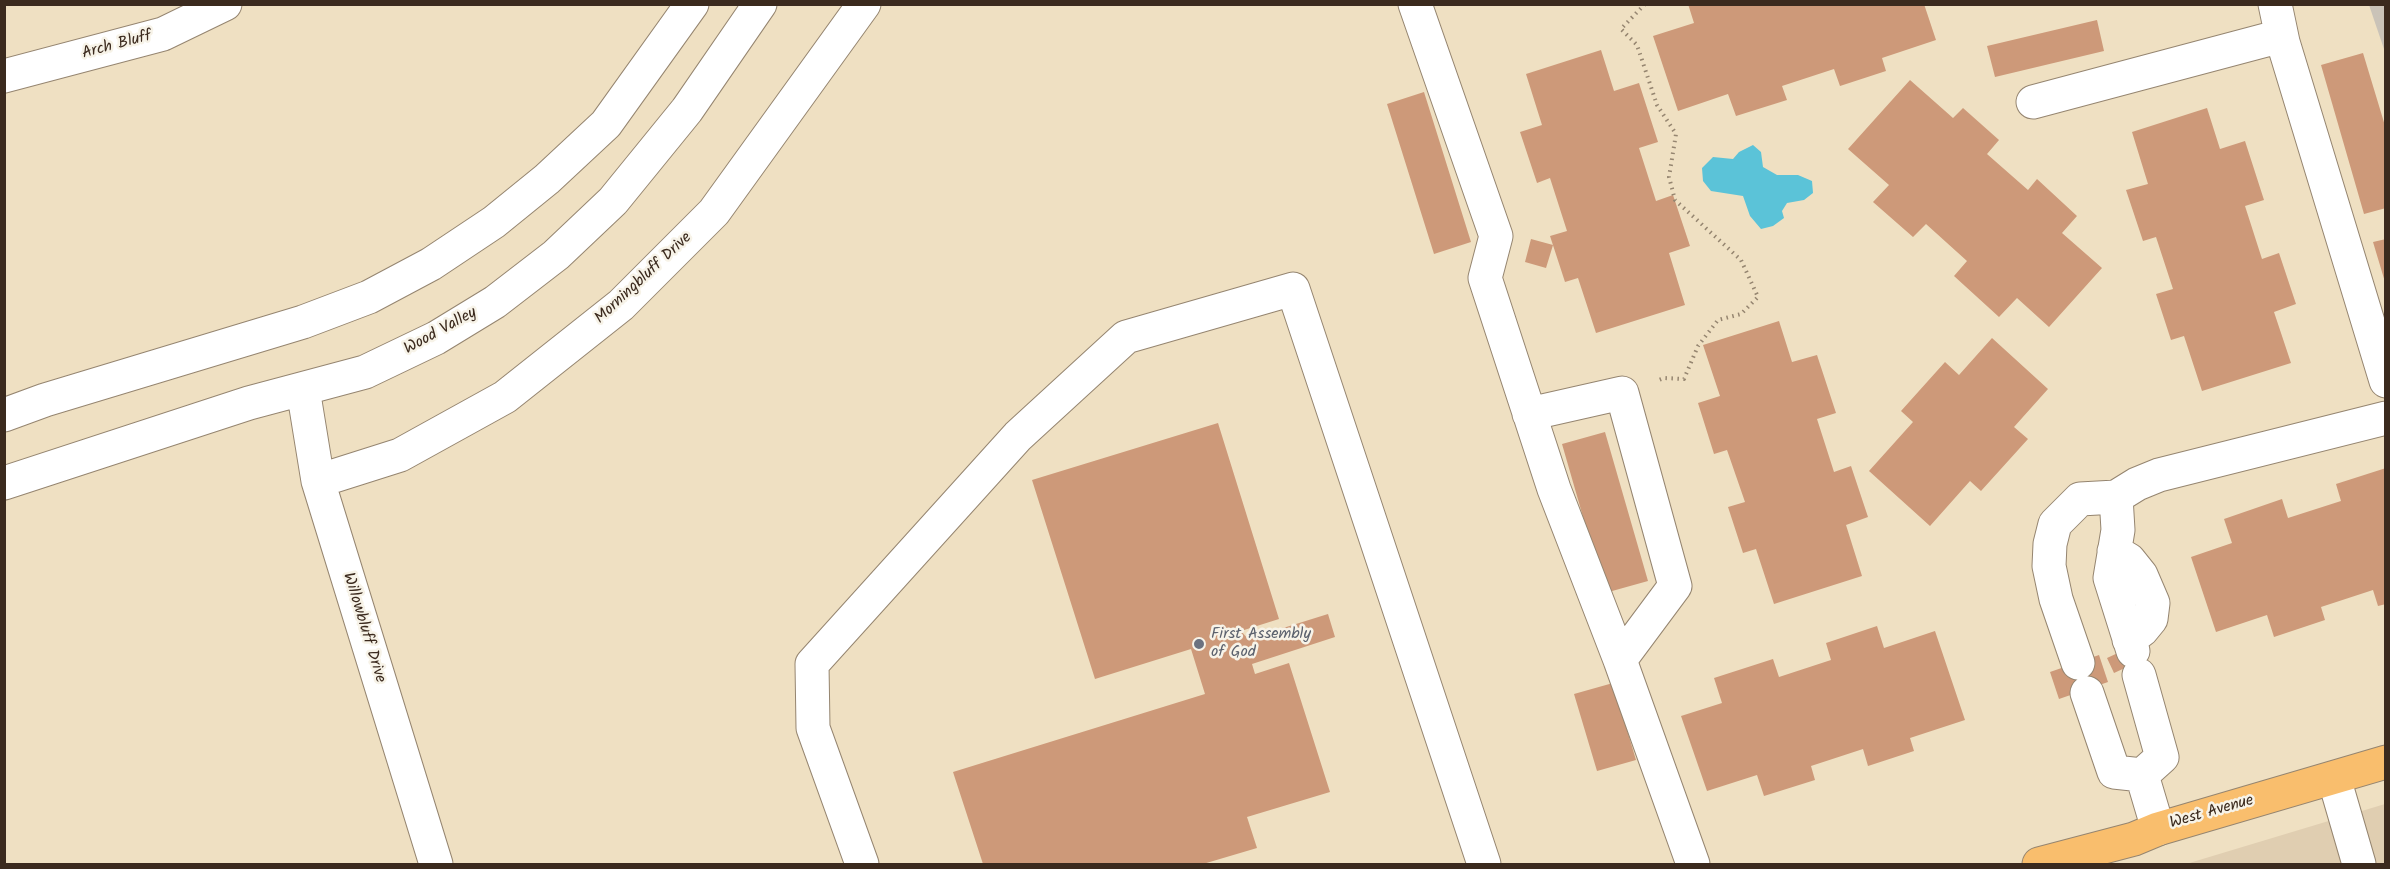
<!DOCTYPE html>
<style>
body{margin:0}
#map{position:relative;width:2390px;height:869px;overflow:hidden;background:#efe0c2;font-family:Kalam,sans-serif}
canvas{display:block}
.frame{position:absolute;inset:0;border:6px solid #3b2a1e;pointer-events:none}
</style>
<div id="map">
<canvas width="2390" height="869"></canvas>
<div class="frame"></div>
</div>
<script>
const context = document.querySelector('canvas').getContext('2d');
context.lineJoin = 'round';
function paint(path, color) { context.fillStyle = color; context.fill(path, 'evenodd'); }
const poly = rows => new Path2D(rows.map(r => 'M' + r).join(''));
function stroke(path, color, width, dash) { context.strokeStyle = color; context.lineWidth = width; context.lineCap = dash ? 'butt' : 'round'; context.setLineDash(dash || []); context.stroke(path); }
function write(font, color, halo, rows, align = 'center') {
  context.font = font + ' Kalam,sans-serif'; context.lineWidth = 5; context.setLineDash([]); context.textBaseline = 'middle'; context.strokeStyle = halo; context.fillStyle = color; for (const [text, x, y, turn = 0] of rows) {
    context.save(); context.translate(x, y); context.rotate((+turn || 0) * Math.PI / 180); context.textAlign = isNaN(turn) ? turn : align; if (halo) context.strokeText(text, 0, 0); context.fillText(text, 0, 0); context.restore();
  }
}
paint(poly([
 [2385,804,2385,864,2186,864]
]), '#e0ceb1');
paint(poly([
 [2369,5,2385,5,2385,52]
]), '#cac3b8');
paint(poly([
 [1753,145,1761,152,1763,167,1777,175,1798,175,1812,181,1813,193,1804,200,1787,203,1782,211,1784,218,1773,226,1761,229,1750,216,1743,196,1711,191,1703,181,1702,168,1713,157,1733,159,1739,152]
]), '#5bc3d8');
paint(poly([
 [1688,4,1924,4,1936,40,1882,58,1886,71,1840,86,1834,69,1782,86,1787,100,1736,116,1728,94,1678,111,1653,36,1694,23],
 [2097,20,2104,51,1995,77,1987,46],
 [1601,50,1614,91,1639,83,1658,142,1639,148,1656,201,1673,195,1690,246,1669,253,1685,305,1596,333,1578,278,1565,282,1550,236,1567,231,1550,178,1537,183,1520,132,1542,125,1526,74],
 [2363,53,2386,129,2386,208,2364,214,2321,65],
 [1910,80,1953,118,1963,108,1999,140,1987,154,2028,190,2037,179,2077,216,2062,233,2102,268,2049,327,2017,298,1999,317,1954,276,1967,261,1926,224,1913,237,1873,202,1889,185,1848,149],
 [1424,92,1471,242,1434,254,1387,104],
 [2207,108,2220,149,2245,141,2264,200,2245,206,2262,259,2279,253,2296,304,2274,312,2291,363,2202,391,2184,336,2171,340,2156,294,2173,289,2156,237,2143,241,2126,190,2148,184,2132,132],
 [1531,239,1553,245,1546,268,1525,262],
 [2386,239,2386,282,2385,282,2373,242],
 [1779,321,1792,362,1817,355,1836,413,1817,419,1834,472,1851,466,1868,517,1846,525,1862,576,1774,604,1756,549,1743,553,1728,507,1745,502,1727,450,1714,454,1698,403,1720,396,1703,345],
 [1992,338,2048,389,2014,427,2028,439,1981,491,1970,481,1930,526,1869,471,1913,422,1901,411,1945,362,1959,375],
 [1218,423,1279,619,1241,631,1248,639,1328,614,1335,637,1252,664,1255,674,1289,663,1330,792,1247,817,1257,848,1203,864,983,864,953,772,1205,694,1191,649,1095,679,1032,480],
 [1605,432,1648,581,1605,593,1562,444],
 [2386,468,2386,604,2378,606,2373,590,2321,607,2325,620,2274,637,2267,615,2216,632,2191,557,2232,543,2224,519,2282,499,2288,518,2341,501,2336,484],
 [1877,626,1884,648,1935,631,1965,720,1910,738,1914,751,1868,766,1863,749,1811,766,1815,780,1764,796,1757,775,1707,791,1681,716,1722,703,1714,678,1773,659,1779,677,1831,660,1826,643],
 [2120,652,2127,667,2114,673,2107,658],
 [2099,655,2108,682,2059,699,2050,672],
 [1613,683,1636,760,1597,771,1574,694]
]), '#cd9979');
const minor = poly([
 [1415,4,1496,236,1485,278,1554,489,1620,660,1693,864],
 [2275,4,2283,42,2386,381],
 [4,76,163,34,225,4],
 [2033,102,2281,36],
 [303,389,318,481,436,864],
 [1529,414,1622,393,1675,586,1620,660],
 [4,415,45,400,303,322,369,297,431,264,494,222,547,179,606,124,692,4],
 [318,481,400,455,505,397,621,305,714,212,864,4],
 [4,483,249,403,365,372,436,338,495,302,556,255,613,201,687,110,760,4],
 [2116,497,2118,530,2110,578,2133,651],
 [2114,551,2129,560,2141,575,2153,603,2151,619,2142,630,2129,640],
 [2078,663,2056,599,2049,566,2050,544,2055,524,2080,499,2116,497,2137,484,2159,475,2386,418],
 [2139,675,2162,757,2142,775],
 [2087,693,2114,772,2142,775],
 [2142,775,2158,829],
 [2334,778,2359,864],
 [862,864,813,728,812,664,1018,436,1126,337,1293,289,1484,864]
]);
const major = poly([
 [2039,864,2134,839,2158,829,2386,762]
]);
stroke(minor, '#958570', 35);
stroke(major, '#958570', 35);
stroke(poly([
 [1645,4,1621,29,1637,45,1657,105,1676,134,1669,177,1675,200,1741,260,1758,297,1741,314,1718,320,1698,346,1684,379,1664,378,1656,381]
]), '#958570', 4, [1.5, 4.5]);
stroke(minor, '#fff', 33);
stroke(major, '#f9be6d', 33);
for (const [x, y, r, color] of [
 [1199,644,6,"#6b7280"]
]) { const dot = new Path2D(); dot.arc(x, y, r, 0, 2 * Math.PI); context.fillStyle = color; context.fill(dot); stroke(dot, '#f7f3e8', 2); }
write('16px', '#3b2a1e', '#f7f3e8', [
 ["Arch Bluff",117,46,-15],
 ["Morningbluff Drive",644,279,-43],
 ["Wood Valley",441,332,-29],
 ["Willowbluff Drive",363,628,73],
 ["West Avenue",2212,813,-16]
]);
write('16px', '#5b616d', '#f7f3e8', [
 ["First Assembly",1211,635],
 ["of God",1211,653]
], 'left');
</script>
